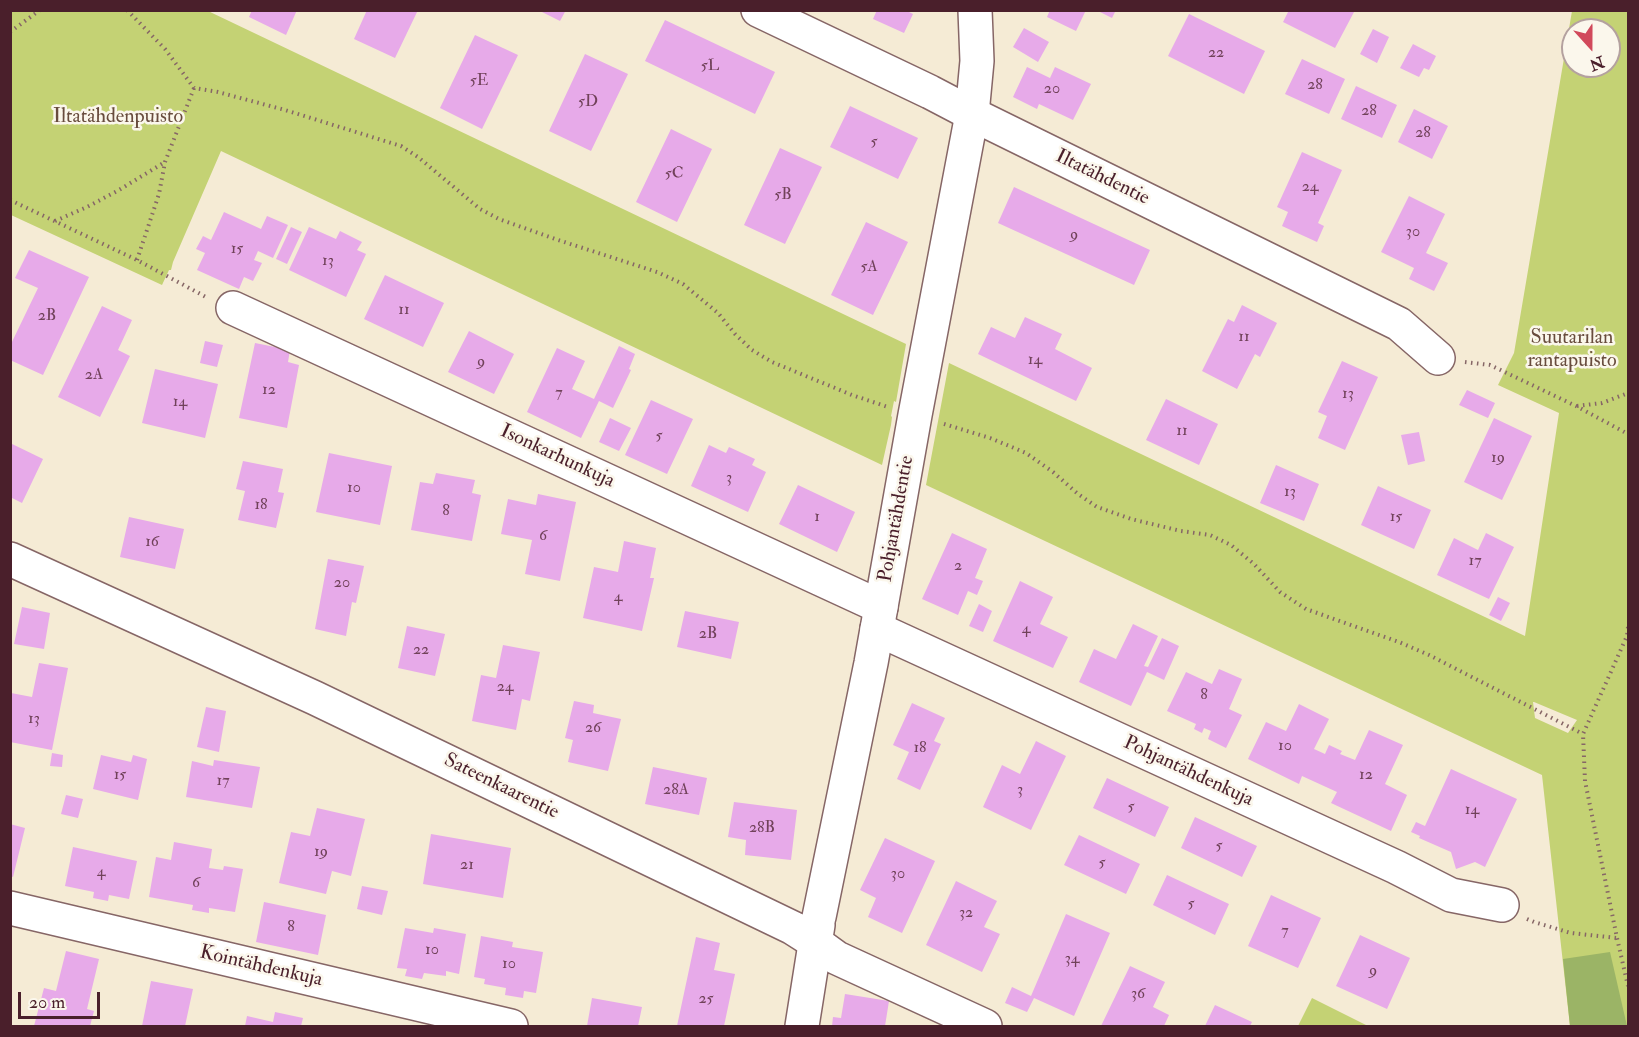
<!DOCTYPE html>
<meta charset="utf-8">
<style>
body{margin:0}
#map{position:relative;width:1639px;height:1037px;overflow:hidden;background:#f5ebd5;font-family:"IM FELL Double Pica",serif}
canvas{display:block}
.frame{position:absolute;inset:0;border:12px solid #4a1f2b;pointer-events:none}
.north{position:absolute;left:1561px;top:18px;width:60px;height:60px;box-sizing:border-box;background:#fbf7ec;border:2px solid #b4a19f;border-radius:50%;rotate:159deg;font-size:16px;font-weight:700;line-height:24px;text-align:center;color:#4a1f2b}
.north::after{content:'';display:block;margin:auto;width:21px;height:27px;background:#d1495b;clip-path:polygon(50% 0,100% 100%,50% 72%,0 100%)}
.scale{position:absolute;left:18px;top:992px;width:82px;height:27px;box-sizing:border-box;border:3px solid #4a1f2b;border-top:0;padding-left:8px;font-size:18px;line-height:21px;white-space:nowrap;color:#4a1f2b;-webkit-text-stroke:4px #fbf7ec;paint-order:stroke}
</style>
<div id="map">
<canvas width="1639" height="1037"></canvas>
<div class="frame"></div>
<div class="north">N</div>
<div class="scale">20 m</div>
</div>
<script>
const context = document.querySelector('canvas').getContext('2d');
context.lineJoin = 'round';
function paint(path, color) { context.fillStyle = color; context.fill(path, 'evenodd'); }
const poly = rows => new Path2D(rows.map(r => 'M' + r).join(''));
function stroke(path, color, width, dash) { context.strokeStyle = color; context.lineWidth = width; context.lineCap = dash ? 'butt' : 'round'; context.setLineDash(dash || []); context.stroke(path); }
function write(font, color, halo, rows, align = 'center') {
  context.font = font + ' "IM FELL Double Pica",serif'; context.lineWidth = 5; context.setLineDash([]); context.textBaseline = 'middle'; context.strokeStyle = halo; context.fillStyle = color; for (const [text, x, y, turn = 0] of rows) {
    context.save(); context.translate(x, y); context.rotate((+turn || 0) * Math.PI / 180); context.textAlign = isNaN(turn) ? turn : align; if (halo) context.strokeText(text, 0, 0); context.fillText(text, 0, 0); context.restore();
  }
}
paint(poly([
 [10,11,208,11,906,344,896,402,894,401,891,416,892,417,891,425,882,465,221,151,173,262,171,270,169,270,162,285,11,215],
 [1572,11,1628,11,1628,1026,1570,1026,1542,775,926,485,949,363,1525,636,1559,413,1498,385,1514,353],
 [1573,30,1609,30,1609,66,1573,66],
 [1533,702,1534,702,1577,720,1568,733,1535,718],
 [1312,998,1368,1026,1298,1026]
]), '#c4d274');
paint(poly([
 [1610,952,1627,1026,1570,1026,1563,959]
]), '#9bb466');
paint(poly([
 [252,10,297,10,286,35,249,17],
 [367,10,418,10,395,58,354,39],
 [538,10,566,10,560,21],
 [877,10,905,10,913,14,904,33,873,19],
 [1050,10,1086,10,1076,31,1047,17],
 [1096,10,1116,10,1112,18],
 [1289,10,1351,10,1354,12,1335,48,1283,22],
 [1189,14,1265,51,1244,94,1168,56],
 [665,20,775,72,755,114,645,61],
 [1024,28,1049,42,1038,62,1013,47],
 [1373,29,1389,37,1377,63,1360,54],
 [475,35,518,55,482,129,440,108],
 [1413,44,1436,56,1429,70,1424,68,1419,77,1400,68],
 [585,54,628,74,591,151,549,131],
 [1302,59,1345,79,1329,114,1285,94],
 [1027,67,1050,78,1055,67,1091,84,1073,120,1039,104,1037,109,1013,97],
 [1356,86,1397,105,1382,138,1341,119],
 [850,106,918,138,898,179,830,147],
 [1414,109,1448,126,1432,159,1398,142],
 [671,129,712,149,677,222,636,202],
 [780,148,822,167,785,244,744,225],
 [1302,152,1342,170,1318,223,1324,226,1317,242,1282,226,1288,212,1277,207],
 [1014,187,1150,250,1134,285,998,223],
 [1409,196,1445,214,1426,253,1448,263,1434,291,1409,279,1414,268,1381,252],
 [224,212,261,229,267,216,288,225,273,258,258,251,254,260,262,263,253,281,244,277,239,289,197,270,205,253,196,249,203,236,211,240],
 [866,222,908,242,873,315,831,295],
 [291,227,302,232,287,264,276,259],
 [309,227,336,239,340,231,362,242,357,250,366,254,346,297,289,270],
 [29,250,89,277,43,375,10,360,10,346,38,288,15,278],
 [385,275,444,303,423,347,364,319],
 [1242,305,1277,323,1260,357,1255,354,1237,389,1202,371,1228,319,1234,322],
 [102,306,132,320,118,350,130,356,100,417,58,397],
 [1025,317,1062,334,1055,349,1092,368,1076,401,978,354,991,327,1015,338],
 [469,331,514,354,494,394,448,372],
 [205,341,223,345,217,367,200,363],
 [255,343,290,350,288,362,299,365,287,428,239,418],
 [619,346,635,354,629,369,631,370,613,408,599,401,581,438,527,412,557,348,585,361,572,389,594,399],
 [1342,361,1378,377,1345,450,1318,438,1327,416,1318,412],
 [155,369,218,384,205,438,142,423],
 [1467,390,1495,403,1488,418,1459,405],
 [1166,399,1218,424,1199,465,1146,440],
 [651,400,693,419,667,474,625,455],
 [610,418,631,428,619,451,599,442],
 [1494,418,1532,436,1502,500,1464,482],
 [1419,432,1425,461,1408,465,1401,435],
 [10,443,43,459,22,503,10,497],
 [709,445,726,453,729,447,755,459,752,465,766,472,748,512,691,486],
 [329,453,392,466,380,525,316,512],
 [243,461,283,469,278,492,284,493,276,528,238,520,245,491,236,489],
 [1276,465,1319,484,1304,521,1260,503],
 [436,473,475,480,472,493,481,495,472,541,411,530,420,482,433,484],
 [798,485,855,512,837,552,779,524],
 [1378,486,1431,510,1414,549,1361,525],
 [538,494,576,502,560,581,525,574,532,540,501,534,508,499,536,505],
 [129,517,184,529,175,569,120,557],
 [952,533,987,549,975,578,983,581,977,595,968,591,958,615,922,599],
 [1486,533,1514,547,1489,599,1437,575,1454,538,1478,550],
 [624,541,656,548,650,578,654,578,642,631,583,618,594,567,618,572],
 [328,559,364,566,356,603,352,602,346,636,315,629],
 [1020,581,1053,597,1040,624,1068,637,1053,668,993,641],
 [1498,597,1510,603,1501,621,1489,615],
 [979,604,992,611,983,632,969,626],
 [22,607,50,613,44,649,14,644],
 [685,611,739,622,731,659,677,647],
 [1133,624,1158,636,1144,666,1148,667,1162,638,1179,646,1164,680,1147,672,1131,706,1079,682,1094,649,1116,659],
 [407,626,445,634,435,676,398,668],
 [503,645,540,652,530,701,522,699,516,730,472,721,481,675,496,678],
 [39,663,68,668,52,750,10,742,11,693,32,697],
 [1219,669,1242,679,1229,709,1242,715,1226,748,1208,739,1211,731,1204,728,1202,733,1194,729,1196,724,1167,711,1186,672,1212,684],
 [574,701,594,705,593,713,621,719,608,771,568,762,573,740,565,738],
 [912,703,945,718,934,741,941,744,920,790,897,779,909,752,893,745],
 [1299,704,1329,719,1314,749,1325,754,1329,745,1342,751,1340,754,1355,760,1369,730,1403,745,1385,784,1407,795,1391,831,1331,803,1337,792,1302,776,1299,784,1248,759,1266,722,1286,731],
 [206,707,226,711,219,752,197,747],
 [1036,741,1066,756,1031,830,983,807,1002,765,1020,774],
 [52,753,63,755,62,767,50,766],
 [101,755,131,762,133,755,147,759,138,800,93,789],
 [214,760,260,767,252,808,186,797,192,761,213,766],
 [653,767,707,778,699,815,645,804],
 [1451,769,1517,799,1485,867,1475,862,1456,869,1451,852,1419,838,1420,836,1411,832,1416,822,1425,826],
 [1107,778,1169,807,1155,837,1093,808],
 [66,795,83,799,78,818,61,814],
 [734,802,797,810,791,860,745,855,746,840,728,837],
 [317,808,365,819,351,876,332,871,326,894,279,883,291,832,310,836],
 [1195,817,1257,846,1242,877,1181,848],
 [10,824,25,828,13,877,10,876],
 [431,834,511,848,503,898,423,884],
 [1079,835,1140,864,1126,894,1064,865],
 [885,838,935,861,902,933,868,917,876,898,860,890],
 [174,842,212,849,209,868,223,870,224,866,243,869,235,912,209,908,209,913,192,910,193,905,149,897,156,857,171,860],
 [73,847,137,861,129,899,109,895,108,901,93,898,94,892,65,886],
 [1167,875,1229,904,1215,935,1153,905],
 [956,881,997,901,984,927,1000,934,982,972,926,945],
 [362,886,388,891,382,915,357,909],
 [1271,895,1321,918,1298,968,1248,946],
 [264,902,326,915,318,955,256,942],
 [1066,914,1110,933,1074,1016,1034,998,1027,1012,1005,1003,1012,987,1031,996],
 [405,928,433,933,434,928,466,934,459,974,446,971,446,976,424,973,422,979,405,976,407,969,397,968],
 [1360,935,1410,958,1387,1009,1336,986],
 [481,936,513,942,512,947,543,952,536,993,524,991,523,998,505,995,506,988,484,984,485,979,474,977],
 [696,937,720,943,714,970,735,974,724,1026,677,1026],
 [66,951,99,959,87,1009,94,1011,90,1026,34,1026,44,988,56,991],
 [1130,966,1165,982,1153,1007,1169,1015,1164,1026,1101,1026],
 [151,981,193,989,185,1026,142,1026],
 [845,994,889,1001,885,1026,832,1026,833,1017,841,1018],
 [592,998,642,1007,638,1026,587,1026],
 [1215,1005,1252,1022,1250,1026,1205,1026],
 [275,1012,303,1018,301,1026,245,1026,247,1016,273,1022]
]), '#e7aae9');
const minor = poly([
 [758,10,930,92,972,114,1399,324,1438,358],
 [233,308,881,607],
 [877,629,1396,867,1451,895,1502,905],
 [10,908,511,1026],
 [815,942,837,958,985,1026],
 [802,1026,818,925]
]);
const tertiary = poly([
 [10,559,315,698,793,928,815,942],
 [819,917,871,663,915,415,972,114,977,61,975,10]
]);
stroke(minor, '#866666', 36);
stroke(tertiary, '#866666', 36);
stroke(poly([
 [127,10,165,49,194,88,218,92,285,110,401,146,418,157,480,209,499,219,555,239,657,272,683,284,718,313,735,334,752,350,772,362,852,395,888,407],
 [10,32,40,10],
 [10,200,137,260,206,297],
 [55,221,87,207,119,190,165,162],
 [137,260,159,194,165,162,194,88],
 [1465,362,1490,365,1576,406,1628,434],
 [1577,406,1602,403,1628,393],
 [944,424,990,438,1026,453,1053,472,1078,494,1097,507,1131,519,1181,531,1210,535,1231,545,1254,564,1280,592,1306,609,1399,642,1429,655,1583,734],
 [1628,627,1627,636,1583,734,1585,781,1617,938,1628,986],
 [1527,919,1534,922,1571,933,1617,938]
]), '#866666', 4, [1.5, 4.5]);
stroke(minor, '#fff', 33);
stroke(tertiary, '#fff', 33);
write('16px', '#71425a', null, [
 ["22",1216,54],
 ["5L",710,67],
 ["5E",479,82],
 ["28",1315,86],
 ["20",1052,90],
 ["5D",588,103],
 ["28",1369,112],
 ["28",1423,134],
 ["5",874,143],
 ["5C",674,175],
 ["24",1310,188],
 ["5B",783,196],
 ["30",1413,233],
 ["9",1074,236],
 ["15",237,250],
 ["13",328,262],
 ["5A",869,268],
 ["11",404,311],
 ["2B",47,317],
 ["11",1244,338],
 ["14",1035,361],
 ["9",481,363],
 ["2A",94,376],
 ["12",269,391],
 ["7",559,394],
 ["13",1348,395],
 ["14",180,403],
 ["11",1182,432],
 ["5",659,437],
 ["19",1498,459],
 ["3",729,479],
 ["10",354,489],
 ["13",1290,493],
 ["18",261,506],
 ["8",446,512],
 ["1",817,518],
 ["15",1396,518],
 ["6",543,537],
 ["16",152,543],
 ["17",1475,562],
 ["2",958,567],
 ["20",342,584],
 ["4",618,598],
 ["4",1026,630],
 ["2B",708,635],
 ["22",421,651],
 ["24",505,688],
 ["8",1204,696],
 ["13",34,720],
 ["26",593,729],
 ["10",1285,747],
 ["18",920,749],
 ["15",120,776],
 ["12",1366,776],
 ["17",223,782],
 ["28A",676,791],
 ["3",1020,791],
 ["5",1131,808],
 ["14",1472,811],
 ["28B",762,829],
 ["5",1219,847],
 ["19",321,853],
 ["5",1102,864],
 ["21",467,866],
 ["4",101,873],
 ["30",898,875],
 ["6",196,884],
 ["5",1191,905],
 ["32",966,914],
 ["8",291,928],
 ["7",1285,932],
 ["10",432,951],
 ["34",1072,960],
 ["10",509,965],
 ["9",1373,972],
 ["36",1138,995],
 ["25",706,1000]
]);
write('20px', '#684c3d', '#fbf7ec', [
 ["Iltatähdenpuisto",118,118],
 ["Suutarilan",1572,339],
 ["rantapuisto",1572,362]
]);
write('20px', '#4a1f2b', '#fbf7ec', [
 ["Iltatähdentie",1102,178,26],
 ["Isonkarhunkuja",557,457,25],
 ["Pohjantähdentie",897,519,-80],
 ["Pohjantähdenkuja",1188,772,25],
 ["Sateenkaarentie",501,787,26],
 ["Kointähdenkuja",261,967,13]
]);
</script>
